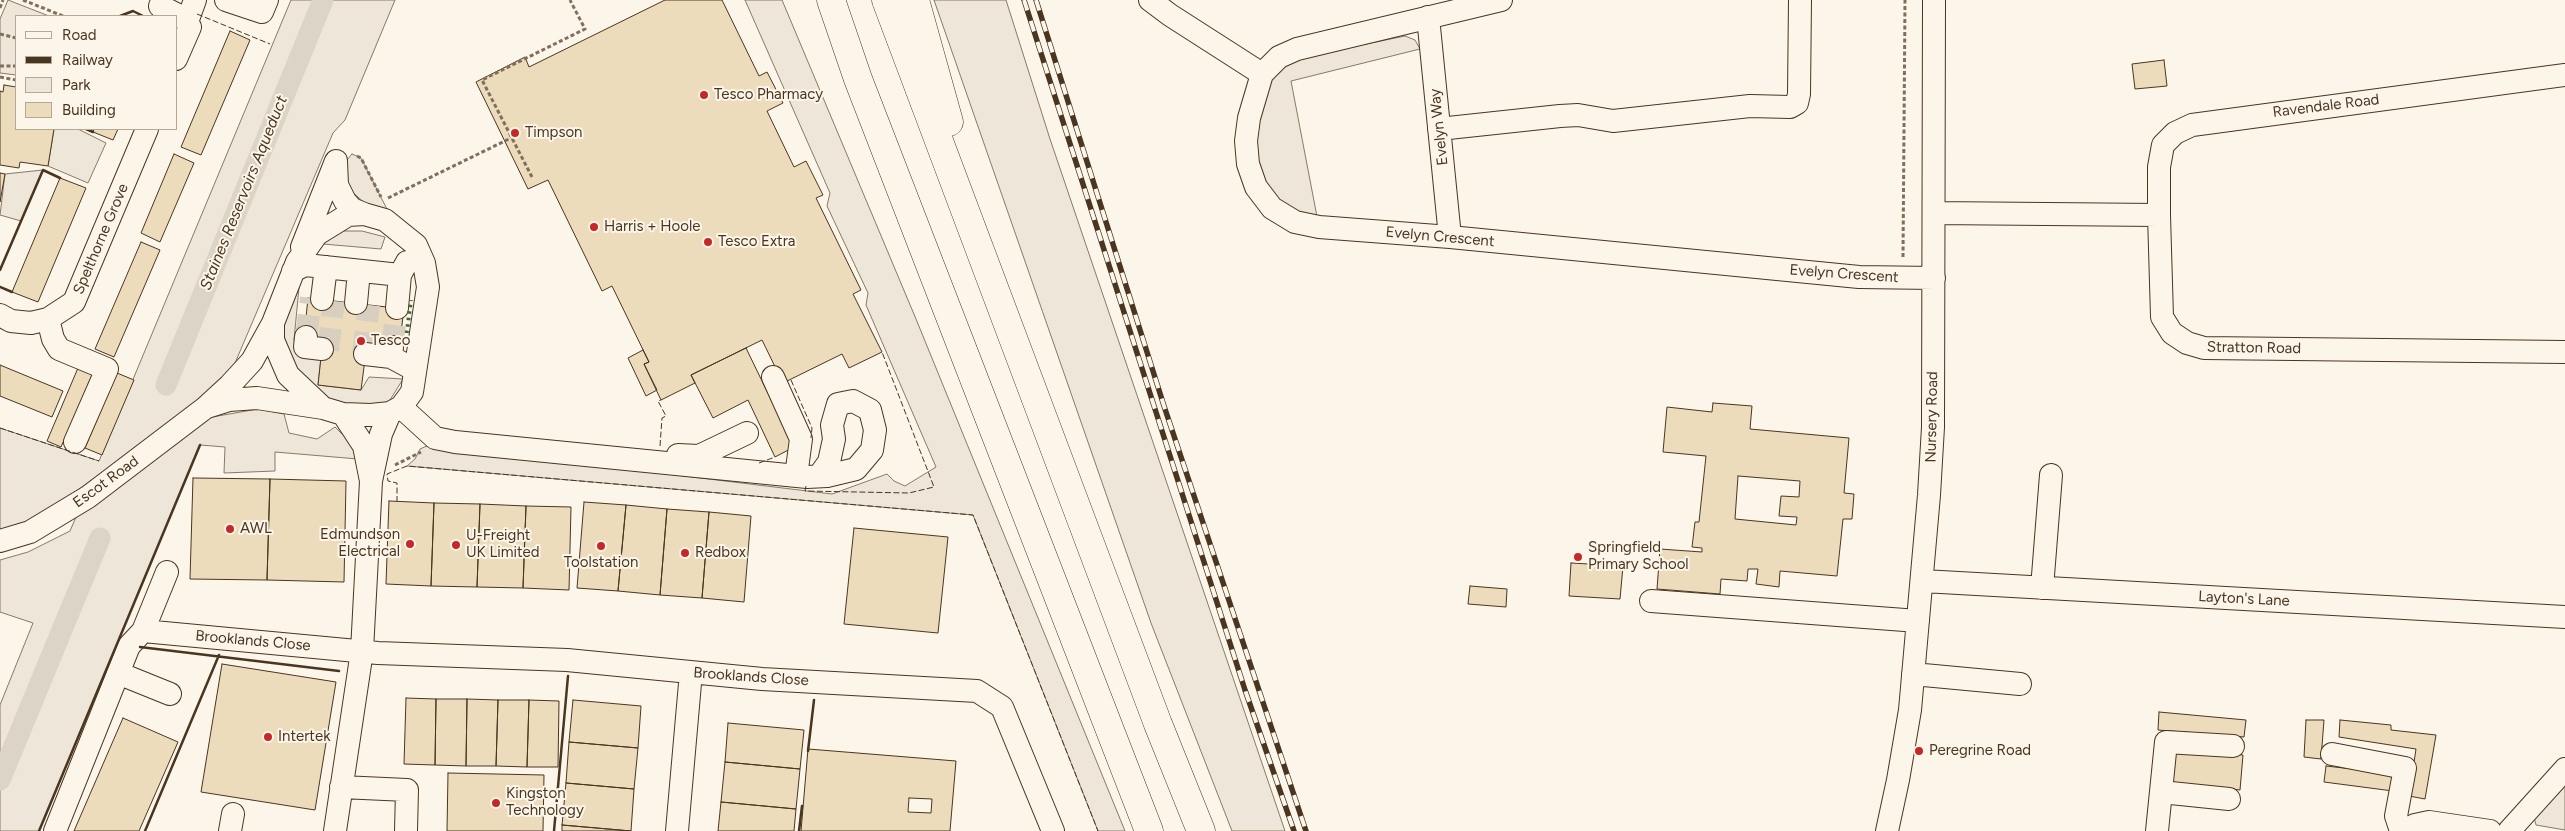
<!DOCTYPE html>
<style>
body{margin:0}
#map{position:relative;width:2565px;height:831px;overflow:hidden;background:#fbf6e9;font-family:Figtree,sans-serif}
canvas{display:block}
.legend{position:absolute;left:15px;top:15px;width:162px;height:115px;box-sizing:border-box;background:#fbf6e9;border:1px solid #b4a999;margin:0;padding:6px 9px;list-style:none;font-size:15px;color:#4a3520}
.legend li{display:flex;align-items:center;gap:10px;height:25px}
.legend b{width:25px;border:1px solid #b4a999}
</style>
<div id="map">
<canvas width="2565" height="831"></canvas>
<ul class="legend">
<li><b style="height:6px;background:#fbf6e9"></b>Road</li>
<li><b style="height:6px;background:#4a3520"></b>Railway</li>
<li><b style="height:14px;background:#ede6d9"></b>Park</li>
<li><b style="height:14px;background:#ecdcbc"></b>Building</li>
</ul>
</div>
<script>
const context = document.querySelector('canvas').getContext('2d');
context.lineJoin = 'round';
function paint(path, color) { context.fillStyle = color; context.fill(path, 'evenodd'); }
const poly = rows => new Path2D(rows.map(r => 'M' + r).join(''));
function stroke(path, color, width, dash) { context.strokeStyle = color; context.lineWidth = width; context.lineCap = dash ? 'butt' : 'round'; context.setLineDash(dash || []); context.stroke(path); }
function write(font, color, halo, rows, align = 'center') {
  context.font = font + ' Figtree,sans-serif'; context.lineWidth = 4; context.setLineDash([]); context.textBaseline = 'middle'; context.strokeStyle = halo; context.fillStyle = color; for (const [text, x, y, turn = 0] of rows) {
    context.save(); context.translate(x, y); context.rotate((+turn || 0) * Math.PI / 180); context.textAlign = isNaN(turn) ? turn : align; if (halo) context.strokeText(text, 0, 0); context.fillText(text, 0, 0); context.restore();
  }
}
const green = poly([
 [8,0,49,16,16,16,16,75,0,73,0,19,8,0],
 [291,0,395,0,345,120,333,133,212,417,258,409,284,414,289,433,317,439,335,427,348,440,358,459,275,452,275,471,224,473,225,447,200,445,39,831,0,831,0,705,33,623,0,612,0,560,28,552,70,531,92,480,52,508,27,522,0,531,0,428,99,461,291,0],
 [745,0,782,0,916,319,1125,831,1098,831,973,515,407,466,415,459,420,449,429,445,832,494,887,474,894,481,905,486,936,467,866,305,868,293,827,206,830,193,745,0],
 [934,0,1006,0,1050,139,1285,831,1232,831,1151,623,934,0],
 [1405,36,1415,40,1420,49,1291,81,1319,227,1295,222,1248,164,1262,74,1298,58,1405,36],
 [54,129,78,129,106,143,88,183,48,166,54,129],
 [352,154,361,158,391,217,366,204,344,185,343,165,352,154],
 [43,170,21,221,0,215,5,174,43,170],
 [338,231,362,231,385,237,381,249,323,244,338,231],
 [300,277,294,340,304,356,321,357,318,385,361,390,369,377,403,379,390,400,375,408,326,404,304,387,282,344,284,311,300,277],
 [2565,783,2565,830,2536,825,2534,817,2565,783]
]);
paint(green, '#ede6d9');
stroke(green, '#887966', 1);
stroke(poly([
 [166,385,323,0],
 [0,780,100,538]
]), '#dcd4c6', 21);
const building = poly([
 [665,0,722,0,759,76,767,72,783,103,767,111,794,167,806,161,823,195,816,198,861,290,853,294,882,352,849,368,842,354,783,383,762,340,691,375,695,383,661,400,644,364,649,362,612,286,602,291,548,180,528,189,476,82,525,57,529,67,665,0],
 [230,31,250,40,201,155,181,147,230,31],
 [2164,60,2167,86,2135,89,2132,64,2164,60],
 [4,85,16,87,16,129,54,129,48,166,20,162,19,168,0,165,0,91,3,92,4,85],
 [94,129,118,129,113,140,93,132,94,129],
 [174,154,194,163,160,242,141,233,174,154],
 [0,173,5,174,0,202,0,173],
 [60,178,86,188,38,302,12,292,60,178],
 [141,242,160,250,114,357,95,349,141,242],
 [308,298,404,309,399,348,367,344,361,390,318,385,323,339,304,337,308,298],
 [746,348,794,447,775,457,748,400,713,418,691,375,746,348],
 [643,350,649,362,644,364,657,390,646,396,628,358,643,350],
 [0,365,63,391,52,417,0,396,0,365],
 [78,368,92,375,61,447,47,441,78,368],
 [117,373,134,380,102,455,85,448,117,373],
 [1713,403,1752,406,1750,429,1849,438,1844,493,1854,494,1852,519,1843,519,1837,576,1780,571,1779,587,1756,584,1758,569,1748,569,1747,581,1721,579,1720,594,1657,589,1660,549,1702,552,1702,548,1692,547,1695,522,1699,522,1706,456,1663,452,1667,407,1712,412,1713,403],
 [1738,476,1800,481,1799,497,1781,496,1779,516,1797,517,1796,525,1735,519,1738,476],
 [193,478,270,479,267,580,190,579,193,478],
 [270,479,346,481,344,582,267,580,270,479],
 [389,501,434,503,431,586,386,584,389,501],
 [584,502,626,505,618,591,577,588,584,502],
 [434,503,480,504,477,587,431,586,434,503],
 [480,504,526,506,523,588,477,587,480,504],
 [626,505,667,509,660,595,618,591,626,505],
 [526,506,571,507,569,590,523,588,526,506],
 [667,509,709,512,702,598,660,595,667,509],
 [709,512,751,516,744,602,702,598,709,512],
 [854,528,948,537,938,633,844,624,854,528],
 [1571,563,1623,566,1620,599,1569,596,1571,563],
 [1470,586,1507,589,1506,607,1468,604,1470,586],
 [222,664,336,682,315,810,201,792,222,664],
 [406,698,436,699,435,765,404,764,406,698],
 [436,699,467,699,466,766,435,765,436,699],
 [467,699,498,700,496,766,466,766,467,699],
 [498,700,529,700,527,767,496,766,498,700],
 [529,700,559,701,558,767,527,767,529,700],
 [573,700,641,706,638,748,569,742,573,700],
 [2159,712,2246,720,2244,737,2158,730,2159,712],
 [123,718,178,742,139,831,74,831,123,718],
 [2306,720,2324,720,2321,759,2304,757,2306,720],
 [2340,720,2391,725,2391,730,2436,735,2425,799,2409,796,2416,749,2339,737,2340,720],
 [728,723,804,730,800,769,725,762,728,723],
 [569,742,638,748,634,789,566,783,569,742],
 [808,749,956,761,950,831,801,831,808,749],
 [909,798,932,799,931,813,908,812,909,798],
 [2171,749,2243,755,2240,790,2168,782,2171,749],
 [725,762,800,769,796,809,721,802,725,762],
 [2326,766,2397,774,2393,791,2324,782,2326,766],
 [448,773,544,775,543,831,447,831,448,773],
 [566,783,634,789,631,831,562,825,566,783],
 [721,802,796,809,794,831,718,831,721,802],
 [562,825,631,831,562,831,562,825]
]);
paint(building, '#ecdcbc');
stroke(building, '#4a3520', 1);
stroke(poly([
 [306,337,311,298],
 [392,347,397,308],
 [328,350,334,301],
 [363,354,369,305]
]), '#d8cfc1', 22, [22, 11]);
const minor = poly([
 [226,0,262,12,267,0],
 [1150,0,1170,15,1262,74],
 [1501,0,1297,49,1279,57,1262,74,1249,118,1246,141,1248,164,1256,187,1272,208,1295,222,1319,227,1450,237,1859,277,1934,278],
 [160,6,184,18,190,27,176,59],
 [1428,17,1450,237],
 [187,22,195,0],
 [1439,129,1560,116,1578,115,1613,121,1750,106,1790,107,1797,103,1799,94,1800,0],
 [1934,213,2159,215,2162,317,2172,333,2187,343,2204,348,2565,352],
 [364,214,385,220,416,245,424,263,428,287,412,392,401,407,390,413,371,415,343,414,323,408,288,375,273,340,273,323,297,262,317,234,348,215,364,214],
 [2159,215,2159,167,2163,145,2175,133,2192,125,2565,75],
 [302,247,336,161,337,185,345,201,352,209,364,214],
 [293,271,305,265,315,266,400,275],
 [322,299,326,267],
 [356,303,359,271],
 [397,308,400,275,407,262],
 [0,315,11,321,31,323,48,319,74,302,147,129],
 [48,319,53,339,59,349,107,369,75,442],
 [306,337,305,347,322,349],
 [392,347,391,357,415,370],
 [365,354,391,357],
 [773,377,801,439,796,476],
 [210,406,229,400,257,398,323,408],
 [401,407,435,438,455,442,807,477,827,476,856,469,872,450,875,430,870,410,853,401,838,404,832,425,834,439,829,462,819,476],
 [343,414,364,446,371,481,381,434,390,413],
 [678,455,699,456,747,433],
 [0,541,30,532,88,497,205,408,230,385,252,361,273,323],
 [1923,581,2565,617],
 [2042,588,2051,475],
 [1651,601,1918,621],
 [143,631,378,653,567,660,762,679,977,691,1002,707,1053,831],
 [118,673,170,694],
 [1913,674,2020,684],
 [2332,754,2405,768,2396,816,2401,831],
 [341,787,407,790,406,831],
 [2161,792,2229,799],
 [55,831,129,646,143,631,167,572],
 [230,831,233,814],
 [335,831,362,651,371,481],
 [677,831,691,672],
 [1887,831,1898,780,1910,710,1929,495,1933,427,1934,0],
 [2157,831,2166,742,2233,746],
 [2405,831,2415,825,2429,822,2490,831],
 [2509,831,2565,769]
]);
const highway = poly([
 [831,0,858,79,1149,831],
 [886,0,1158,724,1201,831],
 [915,0,949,122]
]);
stroke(minor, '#4a3520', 24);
stroke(highway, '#4a3520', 29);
stroke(poly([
 [23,0,63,16],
 [0,8,3,0],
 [0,34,16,38],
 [0,66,16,66],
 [0,77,16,80],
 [357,156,361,158,381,197],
 [532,177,482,80,585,29,570,0],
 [388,198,511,138],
 [1903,257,1905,0],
 [395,465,421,452]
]), '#7f6f5c', 3, [4, 2.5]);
stroke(minor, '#fbf6e9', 22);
stroke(highway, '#fbf6e9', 28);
const rail = poly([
 [1024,0,1245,690,1294,831],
 [1036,0,1164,406,1306,831]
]);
stroke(rail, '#4a3520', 5.5);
stroke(rail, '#fbf6e9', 4, [11]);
stroke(poly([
 [405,346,411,300]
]), '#436837', 4, [2.5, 4]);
stroke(poly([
 [197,14,270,44],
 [791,380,812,428,811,438],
 [0,428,99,461],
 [660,446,662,418,666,416,658,401,661,400],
 [759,463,775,457],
 [806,486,805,491,909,493,934,487,882,352],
 [397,502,397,483,388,481,387,474,407,466,973,515,1098,831]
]), '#4a3520', 1, [6, 2.5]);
stroke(poly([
 [120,16,133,11,143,16],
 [86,129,93,132],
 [0,270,43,170,60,178],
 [0,287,12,292],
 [140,647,339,671],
 [808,751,814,700],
 [39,831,200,445],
 [145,831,219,655],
 [554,831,568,676],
 [799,831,802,806]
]), '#4a3520', 2.5);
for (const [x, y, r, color] of [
 [704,95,5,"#c62828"],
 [515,133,5,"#c62828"],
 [594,227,5,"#c62828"],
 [708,242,5,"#c62828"],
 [361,341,5,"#c62828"],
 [230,529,5,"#c62828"],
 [410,544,5,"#c62828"],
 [456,545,5,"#c62828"],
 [601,546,5,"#c62828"],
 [685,553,5,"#c62828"],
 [1578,557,5,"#c62828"],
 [268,737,5,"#c62828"],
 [1919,751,5,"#c62828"],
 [496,803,5,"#c62828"]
]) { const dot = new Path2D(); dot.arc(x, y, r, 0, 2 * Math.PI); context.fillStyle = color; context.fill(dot); stroke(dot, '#fbf6e9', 2); }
write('15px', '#4a3520', '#fbf6e9', [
 ["Tesco Pharmacy",714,95],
 ["Timpson",525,133],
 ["Harris + Hoole",604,227],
 ["Tesco Extra",718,242],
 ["Tesco",371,341],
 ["AWL",240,529],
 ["Edmundson",400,535,"right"],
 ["Electrical",400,552,"right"],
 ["U-Freight",466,536],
 ["UK Limited",466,553],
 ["Springfield",1588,548],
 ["Primary School",1588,565],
 ["Redbox",695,553],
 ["Toolstation",601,563,"center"],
 ["Intertek",278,737],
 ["Peregrine Road",1929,751],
 ["Kingston",506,794],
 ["Technology",506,811]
], 'left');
write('15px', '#4a3520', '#fbf6e9', [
 ["Ravendale Road",2326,106,-7],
 ["Evelyn Way",1439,127,-96],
 ["Evelyn Crescent",1440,237,5],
 ["Spelthorne Grove",101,239,-67],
 ["Evelyn Crescent",1844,274,4],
 ["Stratton Road",2254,348,1],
 ["Nursery Road",1932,417,-89],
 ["Escot Road",106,482,-36],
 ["Layton's Lane",2244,599,3],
 ["Brooklands Close",253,641,5],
 ["Brooklands Close",751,677,4]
]);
write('italic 16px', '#4a3520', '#fbf6e9', [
 ["Staines Reservoirs Aqueduct",244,193,-68]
]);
</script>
